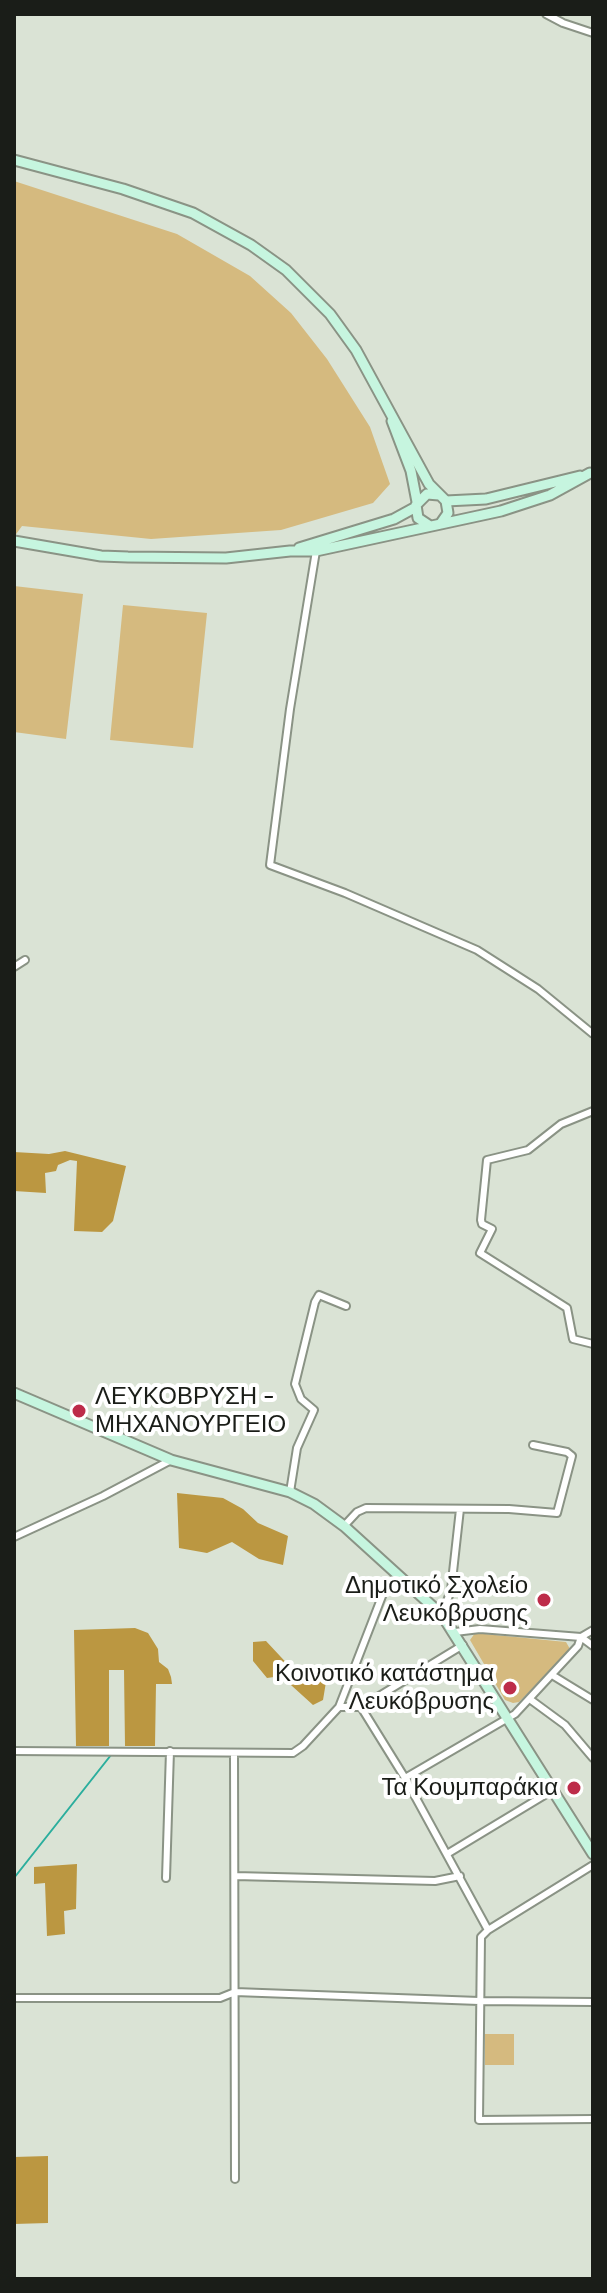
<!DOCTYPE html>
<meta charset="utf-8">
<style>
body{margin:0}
#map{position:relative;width:607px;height:2293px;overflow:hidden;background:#dae3d5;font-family:Rubik,sans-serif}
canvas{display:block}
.frame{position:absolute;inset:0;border:16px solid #1a1d18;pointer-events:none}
</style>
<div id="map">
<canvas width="607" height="2293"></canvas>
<div class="frame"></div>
</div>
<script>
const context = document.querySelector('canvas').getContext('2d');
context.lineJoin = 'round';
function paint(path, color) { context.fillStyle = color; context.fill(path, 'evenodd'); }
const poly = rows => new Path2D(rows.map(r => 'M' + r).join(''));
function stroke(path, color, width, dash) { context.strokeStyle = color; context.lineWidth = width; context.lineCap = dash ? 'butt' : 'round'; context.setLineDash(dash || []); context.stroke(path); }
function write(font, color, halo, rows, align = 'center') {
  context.font = font + ' Rubik,sans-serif'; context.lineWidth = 8; context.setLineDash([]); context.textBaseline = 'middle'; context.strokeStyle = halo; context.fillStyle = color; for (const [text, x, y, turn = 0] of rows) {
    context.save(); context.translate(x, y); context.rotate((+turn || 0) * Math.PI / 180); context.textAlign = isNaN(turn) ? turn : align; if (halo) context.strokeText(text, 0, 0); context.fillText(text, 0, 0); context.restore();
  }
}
paint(poly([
 [14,181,177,234,250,276,291,313,327,359,370,427,390,484,373,503,281,530,151,539,22,526,14,537],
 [14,586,83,594,66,739,14,732],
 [123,605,207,613,193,748,110,740],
 [475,1633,566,1642,570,1649,527,1694,519,1702,513,1703,505,1700,470,1640],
 [485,2034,514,2034,514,2065,485,2065]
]), '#d5ba7f');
paint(poly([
 [65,1151,126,1166,113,1221,102,1232,74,1231,77,1161,70,1160,58,1165,56,1171,45,1173,46,1193,14,1191,14,1152,49,1154],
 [177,1493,223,1498,243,1509,258,1523,288,1536,283,1565,259,1559,232,1542,207,1553,179,1548],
 [135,1628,148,1633,158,1649,159,1662,168,1669,171,1677,172,1684,156,1684,155,1746,125,1746,124,1670,109,1670,109,1746,76,1746,74,1630],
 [266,1641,294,1671,326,1682,323,1700,313,1705,281,1676,267,1678,253,1661,253,1642],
 [77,1864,76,1909,64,1911,65,1934,47,1936,45,1883,34,1884,34,1867],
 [48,2156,48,2223,14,2224,14,2157]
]), '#bb9741');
stroke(poly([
 [14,1878,111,1755]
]), '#2bae9d', 2);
const street = poly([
 [546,14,563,23,593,33],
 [316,551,290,709,270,865,345,893,477,950,538,989,593,1034],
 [14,967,25,960],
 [593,1111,561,1124,528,1150,487,1160,481,1220,482,1224,492,1229,480,1253,567,1308,573,1339,593,1344],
 [290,1492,297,1448,314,1410,301,1399,295,1384,315,1302,319,1295,346,1306],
 [344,1526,357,1512,366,1508,509,1509,557,1513,572,1456,567,1452,533,1445],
 [14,1537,103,1496,171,1460],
 [442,1615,451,1590,460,1509],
 [455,1632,480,1629,581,1637,593,1646],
 [552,1675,593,1700],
 [531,1700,565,1725,593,1758],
 [339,1707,386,1586],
 [361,1707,405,1778,488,1930],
 [14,1751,293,1753,303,1746,339,1707,361,1707,463,1645],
 [234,1754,235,2179],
 [405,1778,515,1714,578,1646,581,1637,593,1630],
 [447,1854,553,1790],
 [593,1865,488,1930,481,1937,479,2120,593,2119],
 [235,1876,435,1881,460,1876],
 [166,1878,170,1751],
 [14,1998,220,1998,235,1992,479,2001,593,2002]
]);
const secondary = poly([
 [14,160,123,189,193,213,251,245,286,270,330,314,356,350,429,484,446,501,448,513,441,523],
 [392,421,411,471,417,502],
 [446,501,486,499,580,476],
 [430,526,418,518,416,505,427,494,439,495],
 [14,541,101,556,128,557,226,558,290,551,316,551,501,511,550,495,590,473],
 [299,548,394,519,416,507],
 [14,1393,171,1460,290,1492,314,1504,344,1526,442,1615,593,1854]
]);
stroke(street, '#8a9385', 10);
stroke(secondary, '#8a9385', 13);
stroke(street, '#fff', 6);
stroke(secondary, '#c6f5df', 9);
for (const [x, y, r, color] of [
 [79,1411,8,"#bd2c4a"],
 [544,1600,8,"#bd2c4a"],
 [510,1688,8,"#bd2c4a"],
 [574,1788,8,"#bd2c4a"]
]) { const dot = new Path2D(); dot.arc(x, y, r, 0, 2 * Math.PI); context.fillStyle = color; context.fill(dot); stroke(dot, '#fff', 3); }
write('24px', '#1a1d18', '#fff', [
 ["ΛΕΥΚΟΒΡΥΣΗ -",95,1397,"left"],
 ["ΜΗΧΑΝΟΥΡΓΕΙΟ",95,1425,"left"],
 ["Δημοτικό Σχολείο",528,1586],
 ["Λευκόβρυσης",528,1614],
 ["Κοινοτικό κατάστημα",494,1674],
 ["Λευκόβρυσης",494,1702],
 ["Τα Κουμπαράκια",558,1788]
], 'right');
</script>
